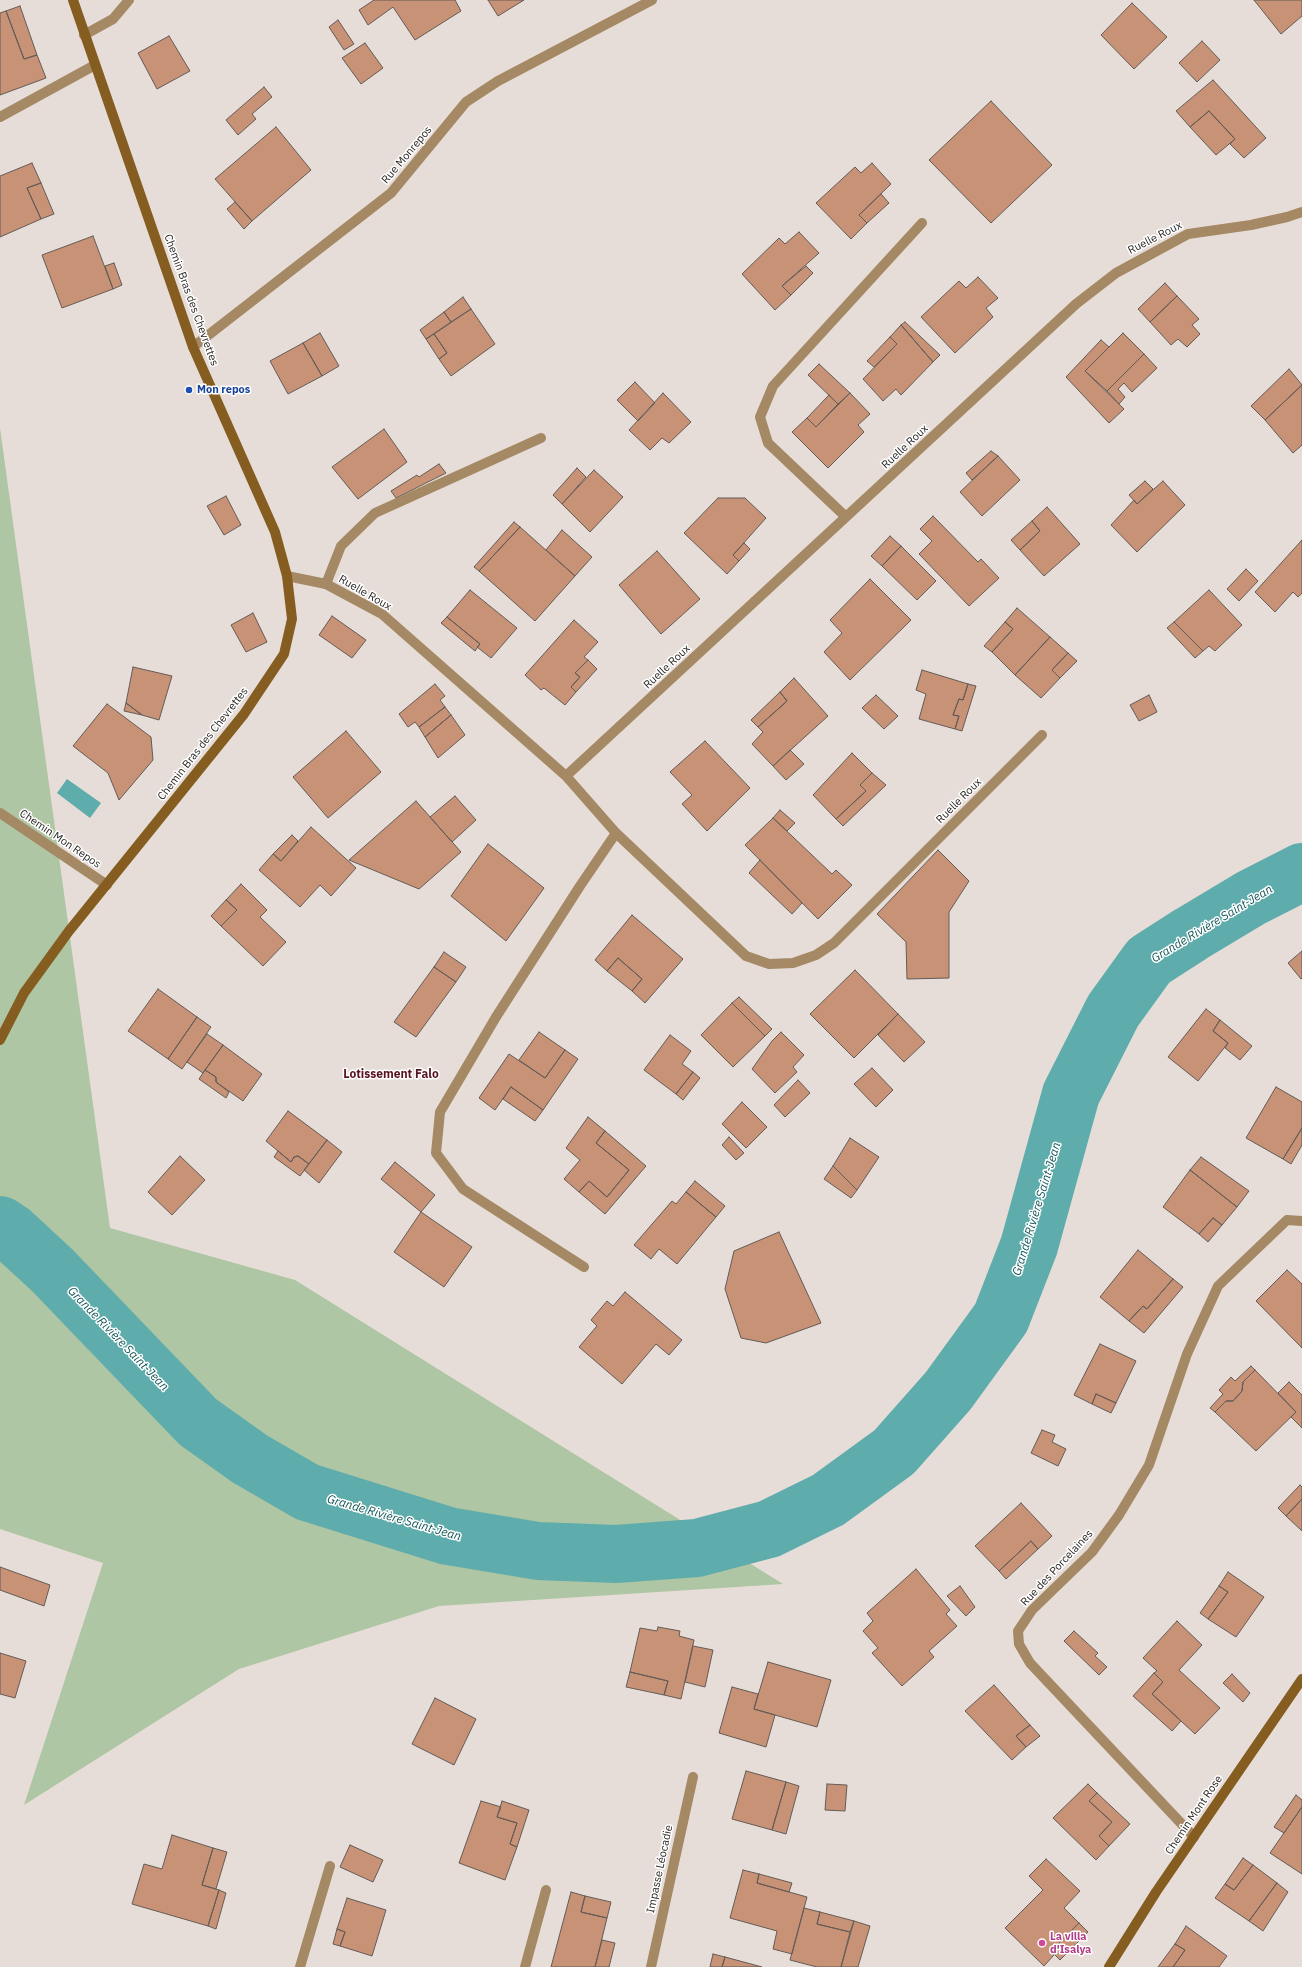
<!DOCTYPE html>
<meta charset="utf-8">
<style>
body{margin:0}
canvas{display:block;background:#e7ddd8}
</style>
<canvas width="1302" height="1967"></canvas>
<script>
const context = document.querySelector('canvas').getContext('2d');
context.lineJoin = 'round';
function paint(path, color) { context.fillStyle = color; context.fill(path, 'evenodd'); }
const poly = rows => new Path2D(rows.map(r => 'M' + r).join(''));
function stroke(path, color, width, dash) { context.strokeStyle = color; context.lineWidth = width; context.lineCap = dash ? 'butt' : 'round'; context.setLineDash(dash || []); context.stroke(path); }
function write(font, color, halo, rows, align = 'center') {
  context.font = font + ' "IBM Plex Sans",sans-serif'; context.lineWidth = 3; context.setLineDash([]); context.textBaseline = 'middle'; context.strokeStyle = halo; context.fillStyle = color; for (const [text, x, y, turn = 0] of rows) {
    context.save(); context.translate(x, y); context.rotate((+turn || 0) * Math.PI / 180); context.textAlign = isNaN(turn) ? turn : align; if (halo) context.strokeText(text, 0, 0); context.fillText(text, 0, 0); context.restore();
  }
}
paint(poly([
 [0,428,110,1228,295,1280,783,1584,439,1606,239,1669,24,1805,103,1563,0,1529]
]), '#aec6a3');
paint(poly([
 [67,779,101,803,90,818,57,793]
]), '#5facac');
stroke(poly([
 [0,1225,12,1233,52,1270,198,1422,250,1459,307,1492,448,1536,538,1551,616,1554,697,1548,769,1529,828,1500,894,1452,948,1391,1001,1318,1029,1246,1071,1094,1113,1011,1149,961,1191,934,1251,898,1302,872]
]), '#5facac', 58);
const building = poly([
 [374,0,455,0,461,11,415,40,393,7,368,25,359,10,374,0],
 [488,0,524,0,498,16,488,0],
 [1254,0,1302,0,1302,16,1281,34,1254,0],
 [1132,3,1167,37,1134,69,1101,35,1132,3],
 [20,6,37,55,24,59,6,11,20,6],
 [6,11,24,59,37,55,46,78,0,95,0,13,6,11],
 [338,20,354,44,344,50,329,27,338,20],
 [169,36,190,71,157,89,138,53,169,36],
 [1202,41,1220,60,1197,82,1179,63,1202,41],
 [365,43,383,68,361,84,342,58,365,43],
 [1213,80,1266,138,1244,158,1230,144,1235,139,1209,111,1190,127,1176,111,1213,80],
 [264,87,272,97,252,114,256,119,238,135,226,120,264,87],
 [991,101,1052,165,991,223,929,160,991,101],
 [1209,111,1235,139,1216,155,1190,127,1209,111],
 [276,127,311,170,252,221,215,179,276,127],
 [32,163,41,183,27,188,41,219,0,237,0,176,32,163],
 [872,163,891,184,859,215,867,223,851,239,816,203,855,167,861,173,872,163],
 [41,183,54,214,41,219,27,188,41,183],
 [881,194,889,203,867,223,859,215,881,194],
 [235,202,252,221,244,229,227,209,235,202],
 [799,232,819,253,782,286,791,295,775,310,742,274,779,238,785,244,799,232],
 [93,236,113,289,62,308,42,255,93,236],
 [114,263,122,285,113,289,105,266,114,263],
 [806,266,813,273,791,295,782,286,806,266],
 [978,277,998,298,986,308,993,317,955,353,921,317,959,281,966,288,978,277],
 [1165,283,1177,296,1150,322,1138,309,1165,283],
 [1177,296,1199,319,1192,325,1200,334,1187,347,1178,339,1171,345,1150,322,1177,296],
 [463,297,471,309,451,322,444,312,463,297],
 [471,309,495,344,451,376,439,359,447,353,434,334,471,309],
 [444,312,451,322,426,339,420,330,444,312],
 [905,322,940,355,933,362,901,325,905,322],
 [901,325,933,362,901,395,896,389,883,401,863,379,897,344,890,337,901,325],
 [320,333,339,366,322,376,303,343,320,333],
 [1123,333,1144,354,1107,391,1085,371,1123,333],
 [434,334,447,353,439,359,426,339,434,334],
 [890,337,897,344,874,367,867,361,890,337],
 [1101,340,1109,347,1085,371,1124,409,1109,423,1066,377,1101,340],
 [303,343,322,376,288,394,270,361,303,343],
 [1144,354,1157,368,1132,392,1124,383,1118,389,1125,397,1119,404,1107,391,1144,354],
 [819,364,850,393,838,404,808,375,819,364],
 [1289,369,1302,385,1265,420,1251,406,1289,369],
 [635,382,655,403,638,421,617,400,635,382],
 [1302,385,1302,445,1293,453,1265,420,1302,385],
 [663,393,691,422,669,443,662,438,650,450,629,430,663,393],
 [850,393,870,414,858,425,864,432,828,468,792,432,807,418,816,427,850,393],
 [829,395,838,404,816,427,807,418,829,395],
 [384,429,407,462,358,499,332,467,384,429],
 [991,451,998,456,972,480,966,473,991,451],
 [998,456,1020,480,982,516,960,492,998,456],
 [439,464,446,473,396,498,391,491,417,475,419,477,439,464],
 [577,468,586,477,562,504,553,495,577,468],
 [594,470,623,497,590,532,562,504,594,470],
 [1145,481,1153,489,1137,504,1129,495,1145,481],
 [1163,481,1185,505,1137,552,1111,525,1134,500,1137,504,1163,481],
 [226,496,241,525,224,535,207,506,226,496],
 [718,498,745,498,766,518,733,555,739,561,727,574,684,533,718,498],
 [1047,507,1080,544,1044,576,1020,550,1040,531,1032,521,1047,507],
 [933,516,978,562,981,559,999,578,969,606,919,554,932,541,920,529,933,516],
 [1032,521,1040,531,1020,550,1011,540,1032,521],
 [514,522,520,527,479,571,474,567,514,522],
 [520,527,575,576,535,621,479,571,520,527],
 [562,530,592,557,575,576,546,550,562,530],
 [890,536,901,546,882,566,871,556,890,536],
 [1302,540,1302,593,1298,597,1293,592,1275,612,1255,592,1302,540],
 [744,543,750,549,739,561,733,555,744,543],
 [901,546,936,581,917,600,882,566,901,546],
 [657,551,700,599,661,634,619,585,657,551],
 [1246,569,1258,581,1239,601,1227,589,1246,569],
 [870,579,911,620,850,680,824,652,842,633,830,620,870,579],
 [470,590,517,628,491,658,477,647,480,644,447,617,470,590],
 [1209,590,1242,625,1215,651,1209,646,1203,651,1174,622,1209,590],
 [1017,608,1050,637,1015,675,992,652,1013,629,1005,622,1017,608],
 [253,613,267,642,246,652,231,625,253,613],
 [332,616,366,640,352,658,319,635,332,616],
 [447,617,480,644,475,651,441,623,447,617],
 [574,620,598,642,584,657,588,660,575,673,580,677,571,687,576,692,565,705,544,688,541,690,525,675,574,620],
 [1005,622,1013,629,992,652,984,646,1005,622],
 [1174,622,1203,651,1195,658,1167,628,1174,622],
 [1050,637,1068,653,1052,670,1060,678,1041,698,1015,675,1050,637],
 [1068,653,1077,661,1060,678,1052,670,1068,653],
 [588,660,597,669,576,692,571,687,580,677,575,673,588,660],
 [133,667,172,676,159,720,142,715,126,703,133,667],
 [922,670,968,684,963,700,959,699,953,715,959,716,955,729,919,719,926,694,916,690,922,670],
 [794,678,828,716,773,766,752,744,763,732,758,727,787,701,780,692,794,678],
 [435,684,445,696,440,700,445,707,419,727,415,722,408,727,399,714,435,684],
 [968,684,976,686,962,731,955,729,959,716,953,715,959,699,963,700,968,684],
 [780,692,787,701,758,727,751,720,780,692],
 [876,695,898,716,884,729,862,708,876,695],
 [1149,695,1157,712,1139,721,1130,705,1149,695],
 [126,703,142,715,124,711,126,703],
 [107,704,151,737,153,760,119,800,108,773,73,746,107,704],
 [445,707,451,715,425,737,419,727,445,707],
 [451,715,465,735,438,758,425,737,451,715],
 [346,731,381,772,328,818,293,777,346,731],
 [705,741,750,788,707,831,682,804,692,795,670,772,705,741],
 [790,750,804,764,786,780,773,766,790,750],
 [852,753,872,773,860,785,866,791,836,819,813,795,852,753],
 [872,773,886,785,843,826,836,819,866,791,860,785,872,773],
 [455,796,476,820,452,842,430,817,455,796],
 [416,801,461,852,419,889,349,860,416,801],
 [780,810,795,823,787,831,773,818,780,810],
 [773,818,832,874,836,870,852,885,818,919,745,845,773,818],
 [311,827,356,868,331,896,320,885,300,907,259,870,273,854,281,861,311,827],
 [292,835,298,841,281,861,273,854,292,835],
 [488,844,544,888,506,941,451,896,488,844],
 [938,850,969,881,949,912,949,978,907,979,906,942,877,914,938,850],
 [760,860,802,903,792,914,749,873,760,860],
 [241,884,267,910,260,917,286,942,263,966,221,926,237,910,226,900,241,884],
 [226,900,237,910,221,926,211,916,226,900],
 [632,915,683,959,645,1003,632,991,642,979,618,958,607,971,595,960,632,915],
 [1302,951,1302,978,1301,979,1288,963,1302,951],
 [444,952,466,967,456,982,434,967,444,952],
 [618,958,642,979,632,991,607,971,618,958],
 [434,967,456,982,416,1037,394,1022,434,967],
 [855,970,898,1014,854,1058,810,1014,855,970],
 [158,989,197,1017,168,1059,128,1031,158,989],
 [739,997,772,1029,765,1036,732,1003,739,997],
 [732,1003,765,1036,733,1067,701,1035,732,1003],
 [1206,1009,1220,1020,1213,1031,1228,1043,1198,1081,1168,1057,1206,1009],
 [898,1014,925,1042,904,1062,878,1035,898,1014],
 [197,1017,211,1027,182,1069,168,1059,197,1017],
 [1220,1020,1252,1046,1240,1060,1225,1048,1228,1043,1213,1031,1220,1020],
 [539,1032,565,1050,545,1078,519,1060,539,1032],
 [781,1032,804,1055,793,1067,797,1072,775,1093,752,1069,772,1041,781,1032],
 [207,1034,223,1045,203,1073,187,1062,207,1034],
 [670,1035,691,1051,682,1064,693,1072,676,1094,644,1070,670,1035],
 [223,1045,262,1074,243,1101,216,1082,216,1077,205,1070,223,1045],
 [565,1050,578,1059,543,1110,511,1087,495,1110,479,1098,509,1054,545,1078,565,1050],
 [872,1068,893,1090,876,1107,854,1084,872,1068],
 [205,1070,216,1077,216,1082,229,1092,226,1098,199,1079,205,1070],
 [693,1072,700,1078,683,1100,676,1094,693,1072],
 [798,1080,810,1093,785,1117,774,1105,798,1080],
 [511,1087,543,1110,535,1121,503,1099,511,1087],
 [1276,1087,1302,1102,1302,1128,1283,1159,1246,1138,1276,1087],
 [742,1102,767,1127,746,1148,722,1124,742,1102],
 [288,1111,327,1140,309,1164,298,1156,294,1157,291,1162,266,1141,288,1111],
 [588,1117,605,1131,596,1143,629,1170,607,1197,589,1181,579,1192,564,1179,580,1160,566,1148,588,1117],
 [1302,1128,1302,1145,1291,1164,1283,1159,1302,1128],
 [605,1131,646,1166,605,1214,579,1192,589,1181,607,1197,629,1170,596,1143,605,1131],
 [729,1137,744,1153,736,1160,722,1145,729,1137],
 [850,1138,879,1157,857,1190,833,1166,850,1138],
 [327,1140,342,1152,319,1183,304,1170,327,1140],
 [278,1151,291,1162,294,1157,298,1156,309,1164,300,1176,274,1157,278,1151],
 [180,1156,205,1180,172,1215,148,1192,180,1156],
 [1201,1157,1249,1191,1237,1207,1190,1170,1201,1157],
 [395,1162,435,1195,421,1212,381,1179,395,1162],
 [833,1166,857,1190,851,1198,824,1179,833,1166],
 [1190,1170,1237,1207,1222,1225,1213,1218,1199,1234,1163,1207,1190,1170],
 [695,1181,725,1206,716,1217,686,1192,695,1181],
 [686,1192,716,1217,677,1264,659,1249,651,1259,634,1245,672,1201,676,1204,686,1192],
 [421,1212,472,1247,444,1287,394,1252,421,1212],
 [1213,1218,1222,1225,1208,1242,1199,1234,1213,1218],
 [779,1232,821,1323,766,1343,741,1338,725,1289,734,1251,779,1232],
 [1138,1250,1173,1279,1147,1309,1143,1306,1129,1321,1100,1297,1138,1250],
 [1287,1270,1302,1284,1302,1348,1256,1301,1287,1270],
 [1173,1279,1183,1287,1144,1333,1129,1321,1143,1306,1147,1309,1173,1279],
 [625,1292,682,1340,669,1355,656,1344,622,1384,579,1347,597,1326,591,1320,607,1301,613,1306,625,1292],
 [1100,1344,1136,1361,1116,1403,1096,1394,1092,1404,1074,1395,1100,1344],
 [1251,1366,1255,1370,1243,1382,1242,1391,1233,1401,1226,1401,1215,1412,1210,1408,1223,1394,1219,1390,1231,1377,1235,1381,1251,1366],
 [1255,1370,1296,1412,1256,1451,1215,1412,1226,1401,1233,1401,1242,1391,1243,1382,1255,1370],
 [1289,1382,1302,1395,1302,1428,1291,1417,1296,1412,1278,1393,1289,1382],
 [1096,1394,1116,1403,1111,1413,1092,1404,1096,1394],
 [1042,1430,1055,1435,1052,1442,1066,1449,1058,1466,1031,1453,1042,1430],
 [1300,1485,1302,1487,1302,1499,1286,1516,1278,1508,1300,1485],
 [1302,1499,1302,1531,1286,1516,1302,1499],
 [1021,1503,1052,1536,1038,1549,1031,1541,999,1571,975,1546,1021,1503],
 [1031,1541,1038,1549,1006,1579,999,1571,1031,1541],
 [0,1567,50,1585,44,1606,0,1590,0,1567],
 [916,1569,950,1610,946,1614,957,1626,929,1651,934,1657,902,1686,872,1653,878,1648,863,1631,873,1621,867,1613,916,1569],
 [1228,1572,1264,1597,1236,1637,1208,1619,1228,1592,1219,1586,1228,1572],
 [960,1586,975,1607,966,1616,947,1596,960,1586],
 [1219,1586,1228,1592,1208,1619,1200,1613,1219,1586],
 [1177,1621,1202,1645,1179,1670,1220,1708,1195,1734,1152,1694,1163,1682,1154,1673,1157,1671,1143,1658,1177,1621],
 [658,1627,680,1631,679,1636,694,1640,681,1699,664,1695,668,1681,630,1672,640,1628,657,1631,658,1627],
 [1074,1631,1098,1653,1095,1656,1107,1667,1099,1675,1064,1641,1074,1631],
 [693,1646,713,1650,705,1687,685,1682,693,1646],
 [0,1653,26,1661,15,1698,0,1694,0,1653],
 [768,1662,831,1680,817,1727,754,1709,768,1662],
 [630,1672,668,1681,664,1695,626,1687,630,1672],
 [1154,1673,1163,1682,1152,1694,1181,1721,1172,1731,1133,1696,1154,1673],
 [1232,1674,1250,1693,1243,1702,1223,1683,1232,1674],
 [994,1685,1030,1725,1016,1736,1026,1747,1012,1760,965,1711,994,1685],
 [732,1687,758,1694,754,1709,775,1715,766,1747,719,1733,732,1687],
 [435,1698,476,1719,454,1765,412,1744,435,1698],
 [1030,1725,1040,1736,1026,1747,1016,1736,1030,1725],
 [746,1771,786,1782,772,1830,732,1819,746,1771],
 [786,1782,799,1786,786,1834,772,1830,786,1782],
 [827,1784,847,1785,845,1811,825,1810,827,1784],
 [1088,1784,1097,1793,1089,1801,1112,1822,1099,1836,1109,1846,1096,1860,1053,1818,1088,1784],
 [1097,1793,1130,1824,1109,1846,1099,1836,1112,1822,1089,1801,1097,1793],
 [1296,1795,1302,1800,1302,1807,1284,1833,1274,1827,1296,1795],
 [481,1801,501,1807,497,1817,517,1823,510,1844,517,1847,505,1880,459,1863,481,1801],
 [502,1801,529,1810,517,1847,510,1844,517,1823,497,1817,502,1801],
 [1302,1807,1302,1874,1270,1853,1302,1807],
 [172,1835,213,1848,202,1885,219,1890,208,1926,132,1904,144,1864,162,1869,172,1835],
 [350,1845,383,1860,373,1882,340,1867,350,1845],
 [213,1848,227,1852,216,1889,202,1885,213,1848],
 [1243,1858,1253,1865,1234,1890,1225,1884,1243,1858],
 [1046,1859,1080,1891,1064,1908,1079,1923,1051,1951,1054,1955,1044,1966,1005,1928,1043,1890,1029,1876,1046,1859],
 [1253,1865,1277,1883,1249,1921,1215,1898,1225,1884,1234,1890,1253,1865],
 [743,1870,759,1874,757,1883,807,1897,792,1954,773,1949,777,1931,730,1918,743,1870],
 [759,1874,792,1883,789,1892,757,1883,759,1874],
 [1277,1883,1288,1892,1263,1931,1249,1921,1277,1883],
 [219,1890,226,1893,216,1929,208,1926,219,1890],
 [571,1892,585,1896,581,1912,607,1918,595,1967,551,1967,571,1892],
 [585,1896,611,1902,607,1918,581,1912,585,1896],
 [347,1898,386,1910,372,1956,340,1946,345,1932,337,1929,347,1898],
 [804,1908,820,1912,817,1924,850,1932,841,1967,817,1967,790,1960,804,1908],
 [820,1912,854,1921,850,1932,817,1924,820,1912],
 [854,1921,870,1926,858,1967,841,1967,854,1921],
 [1079,1923,1088,1932,1060,1960,1051,1951,1079,1923],
 [1186,1926,1227,1956,1219,1967,1173,1967,1185,1950,1175,1944,1186,1926],
 [337,1929,345,1932,340,1946,333,1944,337,1929],
 [602,1940,615,1943,609,1967,595,1967,602,1940],
 [1175,1944,1185,1950,1173,1967,1158,1967,1175,1944],
 [713,1954,725,1957,722,1967,710,1967,713,1954],
 [725,1957,762,1967,722,1967,725,1957]
]);
paint(building, '#c79276');
stroke(building, '#645b56', 1);
stroke(poly([
 [326,584,341,546,375,513,541,438]
]), '#a58864', 10);
stroke(poly([
 [84,35,113,19,129,0],
 [0,117,95,65],
 [193,347,391,193,466,102,498,81,652,0],
 [846,517,768,443,760,417,773,386,922,223],
 [287,576,326,584,382,614,566,776,616,833,746,956,769,964,793,963,816,955,834,943,1042,735],
 [566,776,1076,304,1116,273,1188,234,1251,225,1287,217,1302,212],
 [0,813,107,885],
 [584,1267,463,1189,436,1153,440,1112,496,1017,580,886,616,833],
 [1194,1837,1030,1663,1019,1644,1018,1631,1032,1610,1092,1552,1119,1515,1149,1465,1187,1354,1218,1286,1287,1220,1302,1221],
 [300,1967,330,1866],
 [525,1967,546,1890],
 [651,1967,693,1777]
]), '#a58864', 10);
stroke(poly([
 [0,1040,24,993,69,931,244,714,284,654,292,619,287,576,275,532,193,347,73,0],
 [1109,1967,1156,1892,1302,1679]
]), '#865d21', 10);
for (const [x, y, r, color] of [
 [189,390,4,"#1a4fb4"],
 [1042,1943,4,"#d1479c"]
]) { const dot = new Path2D(); dot.arc(x, y, r, 0, 2 * Math.PI); context.fillStyle = color; context.fill(dot); stroke(dot, '#fff', 1.5); }
write('11px', '#211e1c', '#fff', [
 ["Rue Monrepos",407,155,-50],
 ["Ruelle Roux",1155,238,-27],
 ["Chemin Bras des Chevrettes",191,300,70],
 ["Ruelle Roux",905,447,-43],
 ["Ruelle Roux",365,593,30],
 ["Ruelle Roux",667,667,-43],
 ["Chemin Bras des Chevrettes",203,744,-52],
 ["Ruelle Roux",959,801,-45],
 ["Chemin Mon Repos",60,839,34],
 ["Rue des Porcelaines",1057,1568,-47],
 ["Chemin Mont Rose",1194,1815,-56],
 ["Impasse Léocadie",660,1869,-78]
]);
write('bold 11px', '#164399', '#fff', [
 ["Mon repos",197,390]
], 'left');
write('bold 11px', '#b23c85', '#fff', [
 ["La villa",1050,1937],
 ["d'Isalya",1050,1950]
], 'left');
write('italic 12px', '#105455', '#fff', [
 ["Grande Rivière Saint-Jean",1212,924,-31],
 ["Grande Rivière Saint-Jean",1037,1209,-73],
 ["Grande Rivière Saint-Jean",118,1339,46],
 ["Grande Rivière Saint-Jean",394,1518,16]
]);
write('bold 12px', '#591420', '#fff', [
 ["Lotissement Falo",391,1075]
]);
</script>
